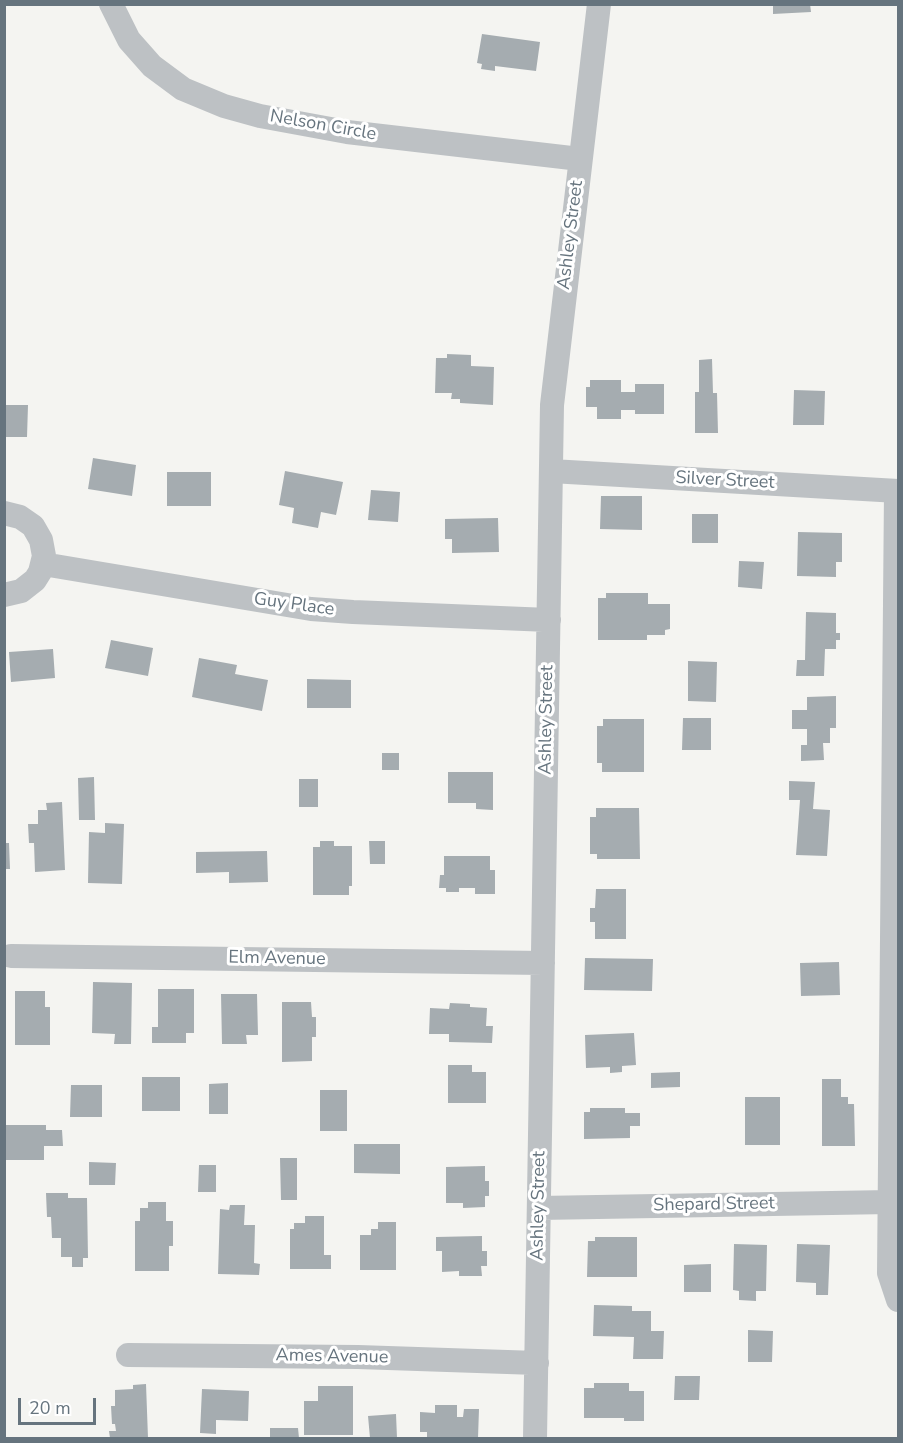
<!DOCTYPE html>
<style>
body{margin:0}
#map{position:relative;width:903px;height:1443px;overflow:hidden;background:#f4f4f1;font-family:"Nunito Sans",sans-serif}
canvas{display:block}
.frame{position:absolute;inset:0;border:6px solid #66747e;pointer-events:none}
.scale{position:absolute;left:18px;top:1398px;width:78px;height:27px;box-sizing:border-box;border:3px solid #66747e;border-top:0;padding-left:8px;font-size:18px;line-height:21px;white-space:nowrap;color:#66747e;-webkit-text-stroke:4px #fff;paint-order:stroke}
</style>
<div id="map">
<canvas width="903" height="1443"></canvas>
<div class="frame"></div>
<div class="scale">20 m</div>
</div>
<script>
const context = document.querySelector('canvas').getContext('2d');
context.lineJoin = 'round';
function paint(path, color) { context.fillStyle = color; context.fill(path, 'evenodd'); }
const poly = rows => new Path2D(rows.map(r => 'M' + r).join(''));
function stroke(path, color, width, dash) { context.strokeStyle = color; context.lineWidth = width; context.lineCap = dash ? 'butt' : 'round'; context.setLineDash(dash || []); context.stroke(path); }
function write(font, color, halo, rows, align = 'center') {
  context.font = font + ' "Nunito Sans",sans-serif'; context.lineWidth = 6; context.setLineDash([]); context.textBaseline = 'middle'; context.strokeStyle = halo; context.fillStyle = color; for (const [text, x, y, turn = 0] of rows) {
    context.save(); context.translate(x, y); context.rotate((+turn || 0) * Math.PI / 180); context.textAlign = isNaN(turn) ? turn : align; if (halo) context.strokeText(text, 0, 0); context.fillText(text, 0, 0); context.restore();
  }
}
paint(poly([
 [773,4,810,4,811,12,773,14],
 [482,34,540,42,536,71,495,66,495,71,481,69,482,64,477,63],
 [447,354,471,355,471,366,494,367,493,405,460,403,460,399,451,399,452,393,435,393,436,358,447,358],
 [712,359,713,393,717,393,718,433,695,433,695,392,699,392,699,360],
 [590,380,621,380,621,392,635,392,635,384,664,384,664,414,635,414,635,410,621,410,621,419,597,419,597,407,586,407,586,387,590,387],
 [794,390,825,391,824,425,793,425],
 [4,405,28,405,27,437,4,437],
 [93,458,136,465,132,496,88,489],
 [285,471,343,482,336,515,321,512,318,528,292,523,294,508,279,505],
 [167,472,211,472,211,506,167,506],
 [371,490,400,492,398,522,368,520],
 [601,496,642,496,642,530,600,529],
 [692,514,718,514,718,543,692,543],
 [498,518,499,552,452,553,452,539,445,539,445,519],
 [798,532,842,533,842,562,836,562,836,577,797,576],
 [739,561,764,562,762,589,738,587],
 [606,593,648,593,648,604,670,604,670,629,665,630,665,635,647,635,647,640,598,640,598,598,606,598],
 [806,612,836,613,836,633,840,633,840,640,836,640,836,649,825,649,824,676,796,676,797,660,805,660],
 [111,640,153,648,148,676,105,668],
 [53,649,55,678,11,682,9,652],
 [199,658,237,665,235,674,268,680,262,711,192,697],
 [688,661,717,662,716,702,688,701],
 [307,679,351,680,351,708,307,708],
 [836,696,836,728,830,728,830,743,823,743,824,760,801,761,801,745,807,745,807,729,792,729,792,710,807,710,807,697],
 [683,718,711,718,711,750,682,750],
 [603,719,644,719,644,772,602,772,602,763,597,763,597,726,603,726],
 [382,753,399,753,399,770,382,770],
 [448,772,493,772,493,810,476,809,476,803,448,803],
 [94,777,95,820,79,820,78,778],
 [299,779,318,779,318,807,299,807],
 [789,781,815,782,813,809,830,810,827,856,796,855,800,800,789,800],
 [62,802,65,870,35,872,34,843,29,843,28,824,38,824,38,810,47,810,46,803],
 [596,808,639,808,640,859,597,859,597,854,590,854,590,817,596,817],
 [105,823,124,824,122,884,88,883,89,832,105,833],
 [320,841,334,841,334,846,352,846,352,886,349,886,349,895,313,895,313,847,320,847],
 [369,841,385,841,385,864,370,864],
 [4,843,9,843,10,869,4,869],
 [267,851,268,882,229,883,229,872,196,873,196,852],
 [444,856,490,856,490,870,495,870,495,894,475,894,475,888,459,888,459,892,446,892,446,888,439,888,440,875,444,875],
 [596,889,626,889,626,939,595,939,595,922,590,922,590,908,595,908],
 [585,958,653,959,652,991,584,990],
 [839,962,840,995,801,996,800,963],
 [93,982,132,983,131,1044,114,1044,115,1034,92,1033],
 [158,989,194,989,194,1033,186,1033,186,1043,152,1043,152,1027,158,1027],
 [15,991,45,991,45,1007,50,1007,50,1045,15,1045],
 [221,994,257,994,258,1035,246,1035,247,1044,222,1044],
 [282,1002,311,1002,312,1017,316,1017,316,1037,312,1037,312,1061,282,1062],
 [450,1003,470,1004,470,1007,487,1008,486,1026,493,1026,492,1043,449,1042,449,1034,429,1034,430,1008,449,1009],
 [634,1033,636,1065,622,1066,622,1072,610,1073,610,1067,586,1068,585,1035],
 [448,1065,472,1065,472,1072,486,1072,486,1103,448,1103],
 [680,1072,680,1087,651,1088,651,1073],
 [142,1077,180,1077,180,1111,142,1111],
 [822,1079,841,1079,841,1097,848,1097,848,1104,854,1104,855,1146,822,1146],
 [228,1083,228,1114,209,1114,209,1084],
 [71,1085,102,1085,102,1117,70,1117],
 [320,1090,347,1090,347,1131,320,1131],
 [745,1097,780,1097,780,1145,745,1145],
 [590,1108,625,1108,625,1113,640,1113,640,1126,630,1126,630,1138,584,1139,584,1112,590,1112],
 [4,1125,46,1125,46,1130,62,1130,63,1146,44,1146,44,1160,4,1160],
 [354,1144,400,1144,400,1174,354,1173],
 [280,1158,297,1158,297,1200,281,1200],
 [89,1162,116,1163,115,1185,89,1185],
 [199,1165,216,1165,216,1192,198,1192],
 [485,1166,485,1181,489,1181,489,1196,485,1196,485,1207,463,1208,463,1203,446,1203,446,1167],
 [46,1193,68,1193,68,1198,87,1198,88,1258,83,1258,83,1267,72,1267,72,1257,61,1257,61,1238,52,1238,51,1217,47,1217],
 [148,1202,166,1202,166,1221,173,1221,173,1246,169,1246,169,1271,135,1271,135,1221,140,1221,140,1208,148,1208],
 [230,1205,245,1205,244,1225,255,1225,254,1263,260,1264,259,1275,218,1274,220,1209,229,1210],
 [305,1216,324,1216,324,1255,331,1255,331,1269,290,1269,290,1229,294,1229,294,1223,305,1223],
 [378,1222,396,1222,396,1270,360,1270,360,1235,371,1235,371,1229,378,1229],
 [482,1236,482,1251,487,1251,487,1266,481,1266,482,1276,459,1276,459,1271,442,1272,442,1251,436,1251,436,1237],
 [595,1237,637,1237,637,1277,587,1277,588,1241,595,1241],
 [734,1244,767,1245,766,1291,756,1291,756,1301,739,1300,739,1291,733,1290],
 [797,1244,830,1245,828,1295,816,1295,816,1283,796,1282],
 [711,1264,711,1292,684,1292,684,1265],
 [594,1305,632,1306,632,1311,651,1311,651,1331,664,1331,663,1359,633,1359,634,1337,593,1336],
 [748,1330,773,1331,772,1362,748,1362],
 [675,1376,700,1376,699,1400,674,1400],
 [594,1383,629,1383,629,1391,644,1391,644,1421,624,1421,624,1418,584,1418,584,1388,594,1388],
 [146,1384,148,1438,110,1438,109,1431,116,1431,115,1424,112,1424,111,1406,115,1406,115,1390,133,1389,133,1385],
 [318,1386,353,1386,353,1435,304,1435,304,1401,318,1401],
 [202,1389,249,1391,248,1421,216,1420,216,1434,200,1433],
 [435,1405,457,1405,457,1417,463,1417,464,1409,479,1409,478,1438,427,1437,427,1432,420,1432,420,1412,435,1413],
 [396,1414,397,1438,370,1438,368,1416],
 [270,1428,298,1428,299,1438,270,1438]
]), '#a5acb0');
stroke(poly([
 [111,4,129,40,152,66,183,89,224,106,260,116,347,132,580,159],
 [551,471,898,491],
 [4,513,20,517,33,526,41,540,44,556,40,572,35,580,21,591,4,595],
 [43,564,311,609,353,612,549,620],
 [11,956,543,963],
 [539,1208,890,1202],
 [889,1273,896,491],
 [898,1273,889,1273,898,1300],
 [128,1355,358,1357,537,1363],
 [535,1438,552,405,599,4]
]), '#bdc1c4', 24);
write('18px', '#66747e', '#fff', [
 ["Nelson Circle",323,126,10],
 ["Ashley Street",571,235,-83],
 ["Silver Street",725,481,3],
 ["Guy Place",294,605,8],
 ["Ashley Street",547,720,-89],
 ["Elm Avenue",277,959,1],
 ["Shepard Street",714,1205,-1],
 ["Ashley Street",539,1206,-89],
 ["Ames Avenue",332,1357,1]
]);
</script>
